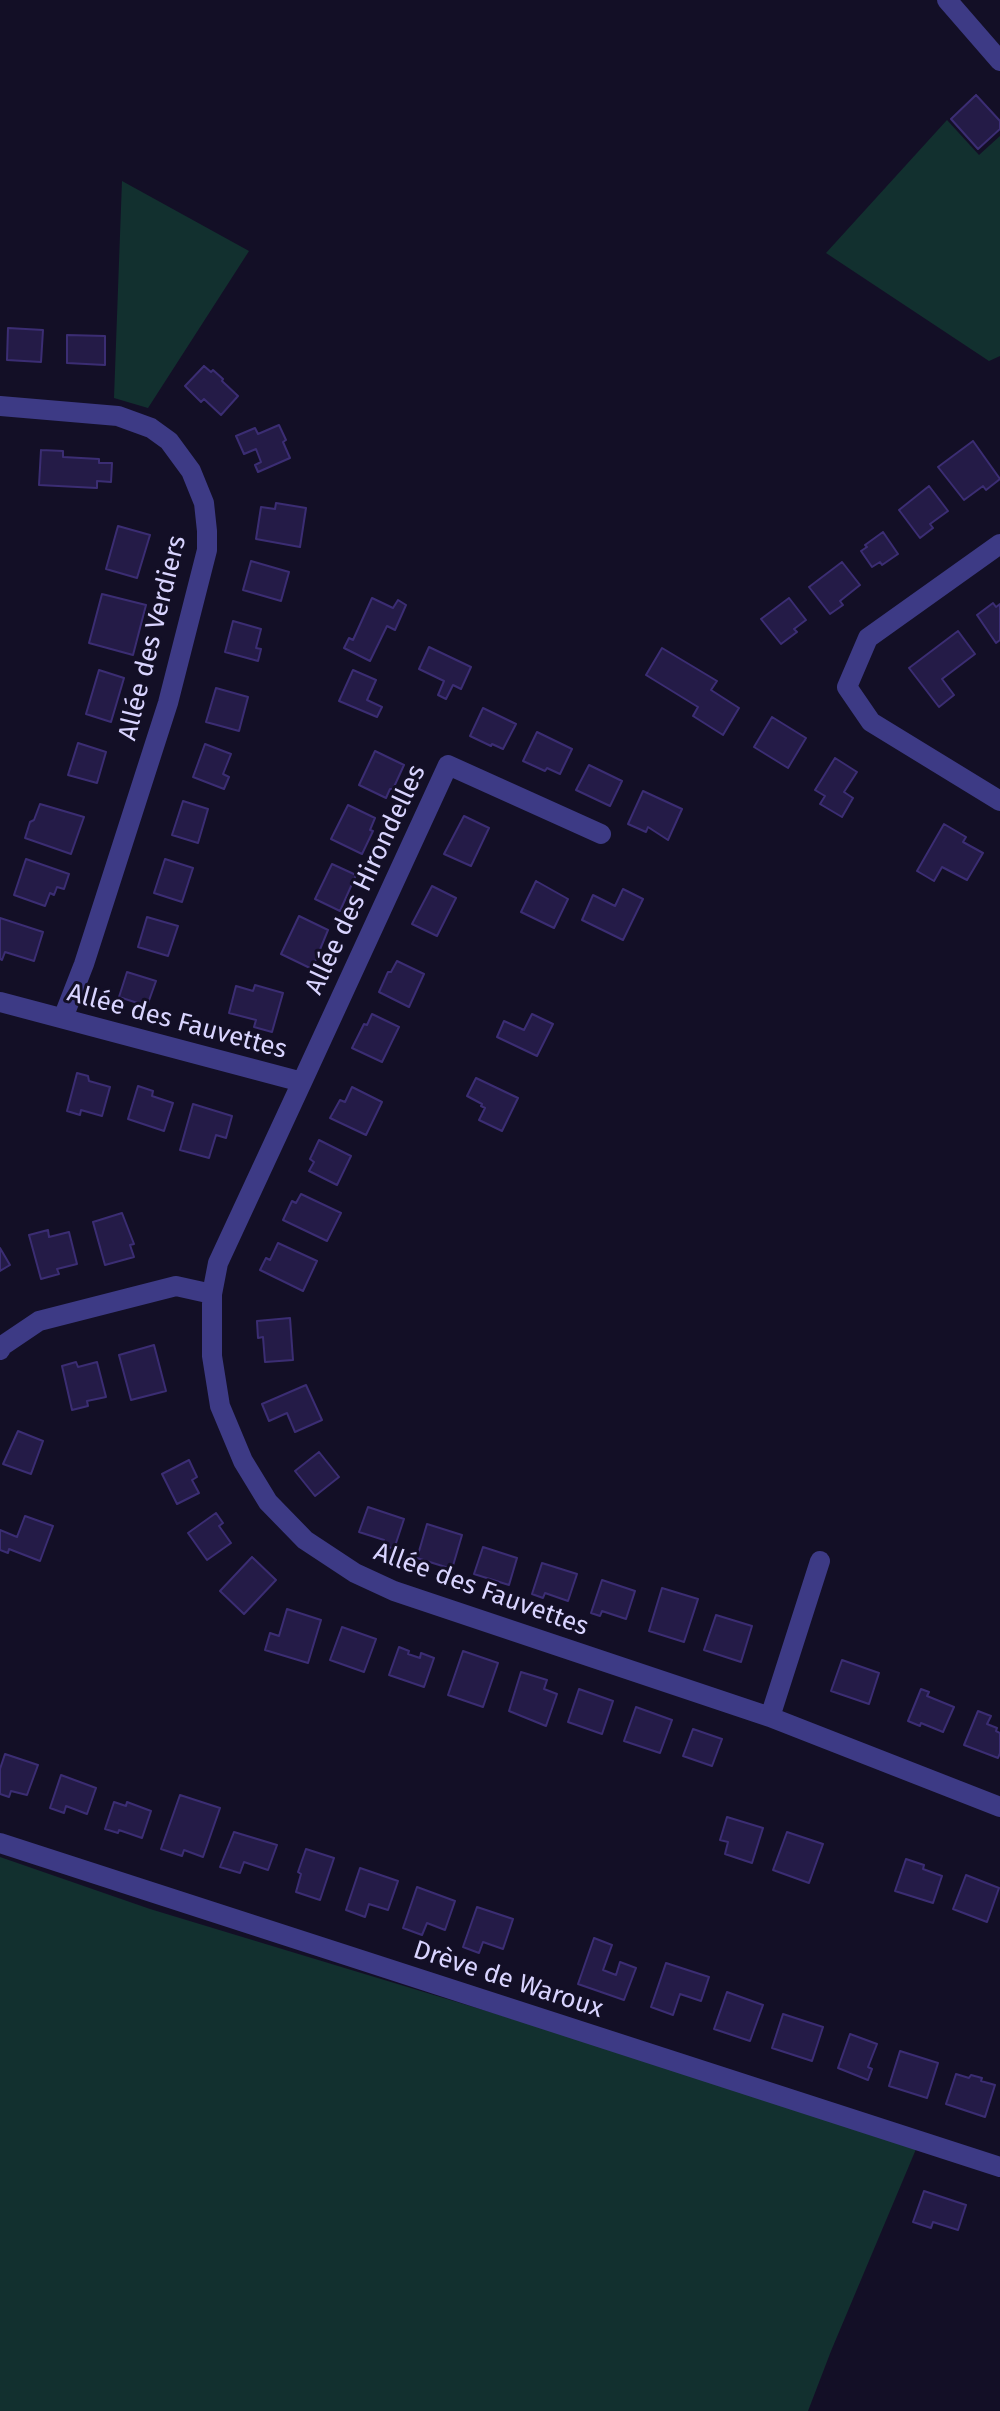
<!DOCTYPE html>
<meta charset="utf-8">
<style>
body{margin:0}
canvas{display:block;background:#130f26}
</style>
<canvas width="1000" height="2411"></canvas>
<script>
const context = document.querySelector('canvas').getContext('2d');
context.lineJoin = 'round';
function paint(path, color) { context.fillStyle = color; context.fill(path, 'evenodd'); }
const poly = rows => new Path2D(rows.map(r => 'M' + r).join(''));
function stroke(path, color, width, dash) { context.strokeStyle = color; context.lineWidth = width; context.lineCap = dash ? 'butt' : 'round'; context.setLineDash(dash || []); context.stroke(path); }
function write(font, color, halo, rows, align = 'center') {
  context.font = font + ' "Fira Sans",sans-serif'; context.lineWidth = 6; context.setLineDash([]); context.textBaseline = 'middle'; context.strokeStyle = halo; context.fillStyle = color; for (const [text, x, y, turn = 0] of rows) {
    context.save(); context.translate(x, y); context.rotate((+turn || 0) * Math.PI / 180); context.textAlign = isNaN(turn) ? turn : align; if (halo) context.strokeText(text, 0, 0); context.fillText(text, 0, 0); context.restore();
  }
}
paint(poly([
 [947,120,979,155,1000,136,1000,356,989,361,826,253],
 [122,181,249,251,148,408,114,398],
 [0,1857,150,1909,919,2142,831,2351,808,2411,0,2411]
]), '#12302f');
const building = poly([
 [976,95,1000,121,1000,129,978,149,951,119,976,95],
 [8,328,43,330,41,362,7,360,8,328],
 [67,335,105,336,105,365,67,363,67,335],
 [204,366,211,372,213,370,223,379,222,381,238,396,221,415,204,399,201,402,185,386,204,366],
 [279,425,286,440,283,442,290,458,258,472,255,465,261,462,256,449,244,454,236,436,255,428,258,434,279,425],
 [973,441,1000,479,986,490,983,486,964,500,938,467,973,441],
 [41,450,63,451,63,457,99,459,99,463,112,463,111,482,97,481,97,488,39,485,41,450],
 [929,486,948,511,930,524,933,528,920,538,899,510,929,486],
 [276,503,306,508,300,547,256,539,261,507,275,509,276,503],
 [118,526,150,535,137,578,106,569,118,526],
 [883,532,898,554,882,565,880,562,872,567,861,551,867,547,865,545,883,532],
 [251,561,289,572,281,601,243,590,251,561],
 [842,562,860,585,840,601,843,605,830,614,809,587,842,562],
 [102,594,146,605,133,655,89,643,102,594],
 [372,598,393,608,398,600,406,605,395,630,387,626,370,661,344,648,349,638,353,640,372,598],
 [789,598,806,620,794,629,797,632,781,644,761,619,789,598],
 [993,603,996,607,1000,604,1000,640,996,643,977,615,993,603],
 [233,621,261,629,256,648,261,649,258,661,225,652,233,621],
 [958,631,975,654,942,679,954,695,939,707,909,668,958,631],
 [429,647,471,667,461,689,453,685,446,699,438,695,444,681,419,669,429,647],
 [662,648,717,681,711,690,739,708,723,735,693,716,698,707,646,675,662,648],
 [99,670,124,678,111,722,86,714,99,670],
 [353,670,376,680,367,700,382,707,377,717,339,701,353,670],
 [216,688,248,697,239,731,206,722,216,688],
 [483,708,516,724,503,749,492,744,491,746,470,736,483,708],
 [772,717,806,738,788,768,754,747,772,717],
 [537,732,572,749,560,774,547,768,545,771,523,761,537,732],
 [78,743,106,752,97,783,68,775,78,743],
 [205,744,231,754,223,774,229,777,224,789,193,777,205,744],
 [375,751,404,765,393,789,390,789,386,798,359,785,375,751],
 [835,758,857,772,844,792,853,798,842,817,820,804,825,796,815,790,835,758],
 [589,765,622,781,610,806,576,790,589,765],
 [643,791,682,809,668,840,648,827,646,832,628,824,643,791],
 [183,801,208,809,198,843,172,835,183,801],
 [40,804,84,817,71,854,25,838,30,822,34,820,40,804],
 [348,805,375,818,370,830,373,831,362,854,331,839,348,805],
 [464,816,489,828,471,866,444,854,464,816],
 [944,824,966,837,963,842,983,853,967,880,942,867,934,881,917,871,944,824],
 [26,859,69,874,64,889,57,887,54,895,50,893,45,906,14,895,26,859],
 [165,859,193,868,182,902,154,893,165,859],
 [332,864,356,875,340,911,315,899,332,864],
 [536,881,568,899,554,928,521,912,536,881],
 [432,886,456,898,437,936,412,924,432,886],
 [623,889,643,899,623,940,582,920,593,895,615,906,623,889],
 [299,916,328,930,312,969,281,954,299,916],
 [147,917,178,926,168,956,138,947,147,917],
 [0,918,43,932,34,961,5,952,2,960,0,959,0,918],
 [397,961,424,974,409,1007,379,992,388,972,391,972,397,961],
 [127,972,156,981,147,1006,119,997,127,972],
 [255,985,283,993,272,1032,254,1027,256,1020,229,1013,236,986,253,991,255,985],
 [372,1014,399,1027,382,1062,352,1048,364,1024,367,1025,372,1014],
 [532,1014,553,1024,537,1056,497,1037,504,1021,524,1030,532,1014],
 [77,1073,88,1076,89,1081,110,1087,102,1116,81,1110,80,1115,67,1111,77,1073],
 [476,1078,518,1098,502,1131,479,1120,485,1108,481,1106,482,1104,467,1096,476,1078],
 [138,1086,153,1091,152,1096,173,1103,164,1131,128,1119,138,1086],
 [352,1087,382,1102,366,1135,330,1118,340,1100,345,1102,352,1087],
 [193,1104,232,1116,226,1138,216,1135,209,1158,180,1150,193,1104],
 [319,1140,351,1156,337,1185,309,1171,314,1162,310,1159,319,1140],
 [301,1194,341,1213,327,1241,283,1220,292,1201,296,1203,301,1194],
 [122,1213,134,1244,130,1245,134,1257,105,1265,93,1222,122,1213],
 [48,1230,49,1237,69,1232,77,1264,57,1269,59,1274,41,1279,29,1235,48,1230],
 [278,1243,317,1261,303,1291,260,1270,266,1258,270,1260,278,1243],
 [0,1248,10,1265,0,1271,0,1248],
 [290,1318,293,1360,265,1362,263,1337,258,1338,257,1321,290,1318],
 [154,1345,166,1391,131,1400,119,1355,154,1345],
 [76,1362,78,1367,97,1362,106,1397,87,1401,88,1406,72,1410,62,1366,76,1362],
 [306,1385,322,1420,295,1432,287,1413,269,1421,262,1404,306,1385],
 [18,1431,43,1441,31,1474,3,1464,18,1431],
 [319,1452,339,1477,315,1496,295,1471,319,1452],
 [189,1460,197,1477,192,1480,199,1493,177,1504,162,1474,189,1460],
 [368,1507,404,1519,394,1549,383,1545,384,1540,359,1532,368,1507],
 [216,1513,223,1523,219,1526,231,1543,207,1560,188,1533,216,1513],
 [25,1516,53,1526,40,1561,9,1549,8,1553,0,1550,0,1530,17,1537,25,1516],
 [427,1524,462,1535,452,1569,417,1558,427,1524],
 [483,1547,517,1558,509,1585,474,1574,483,1547],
 [252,1557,276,1580,244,1614,220,1591,252,1557],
 [542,1563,577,1574,568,1601,545,1593,543,1598,532,1594,542,1563],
 [602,1580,635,1591,626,1619,602,1611,600,1616,591,1613,602,1580],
 [662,1588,698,1599,684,1642,649,1631,662,1588],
 [287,1609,321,1620,308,1663,265,1650,270,1633,279,1636,287,1609],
 [716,1615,752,1626,741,1662,704,1650,716,1615],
 [342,1627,376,1639,364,1672,330,1660,342,1627],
 [399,1647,409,1651,408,1654,420,1658,421,1653,434,1658,424,1687,389,1675,399,1647],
 [463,1651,498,1663,483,1707,448,1695,463,1651],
 [842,1660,879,1673,869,1704,831,1691,842,1660],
 [521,1672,547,1680,544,1689,557,1694,546,1726,509,1711,521,1672],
 [579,1689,613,1701,602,1734,568,1722,579,1689],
 [921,1689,929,1692,927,1696,954,1707,943,1732,921,1723,920,1726,908,1721,921,1689],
 [636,1707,672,1720,660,1753,624,1741,636,1707],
 [978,1711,991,1716,987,1724,997,1728,996,1731,1000,1733,1000,1753,998,1758,964,1745,978,1711],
 [693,1729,722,1739,712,1766,683,1756,693,1729],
 [5,1754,38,1765,27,1795,11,1791,9,1797,0,1794,0,1769,5,1754],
 [61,1775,96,1788,87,1814,66,1806,64,1813,50,1808,61,1775],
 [180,1795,220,1808,203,1857,184,1850,182,1856,161,1849,180,1795],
 [114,1802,126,1806,127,1802,151,1811,142,1838,119,1830,118,1833,105,1829,114,1802],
 [727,1817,763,1828,752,1863,725,1854,728,1842,720,1840,727,1817],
 [234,1832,277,1845,268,1870,244,1862,240,1873,220,1867,234,1832],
 [787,1832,823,1844,809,1883,773,1870,787,1832],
 [306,1849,334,1858,320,1900,296,1892,301,1874,298,1872,306,1849],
 [906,1859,924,1865,923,1869,942,1876,933,1903,895,1891,906,1859],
 [360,1868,398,1881,388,1910,369,1904,365,1917,346,1910,360,1868],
 [966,1875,999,1888,987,1922,953,1909,966,1875],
 [417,1887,455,1901,445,1930,427,1923,422,1935,403,1928,417,1887],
 [477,1907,513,1919,503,1949,483,1942,479,1953,463,1947,477,1907],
 [594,1938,612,1945,603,1970,616,1975,620,1962,636,1968,624,2000,578,1984,594,1938],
 [666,1963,709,1977,701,2001,680,1994,673,2015,651,2007,666,1963],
 [727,1992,763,2005,750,2041,714,2029,727,1992],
 [783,2014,823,2027,812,2061,772,2048,783,2014],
 [850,2034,877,2044,868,2067,872,2069,868,2080,838,2068,850,2034],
 [900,2051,938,2063,927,2098,889,2086,900,2051],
 [956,2074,969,2078,971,2075,982,2078,981,2081,995,2085,985,2117,946,2104,956,2074],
 [924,2191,966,2205,958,2230,933,2222,931,2228,913,2222,924,2191]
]);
paint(building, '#241b47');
stroke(building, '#3b2d73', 2);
stroke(poly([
 [947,0,1000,61],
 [0,406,118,416,151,428,169,441,191,471,204,503,207,531,207,550,168,703,84,964,63,1018],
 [1000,544,868,638,847,687,871,722,1000,801],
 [0,1002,302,1082,218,1263,212,1294,212,1356,220,1406,243,1461,268,1502,305,1540,355,1573,394,1591,770,1717,1000,1807],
 [302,1082,448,765,601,834],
 [0,1350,2,1346,39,1321,176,1286,212,1294],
 [770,1717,820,1561],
 [0,1843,1000,2167]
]), '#3d3a85', 20);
write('26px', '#d9d4ff', '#130f26', [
 ["Allée des Verdiers",153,638,-76],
 ["Allée des Hirondelles",366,880,-65],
 ["Allée des Fauvettes",177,1022,15],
 ["Allée des Fauvettes",481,1590,20],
 ["Drève de Waroux",508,1980,18]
]);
</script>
